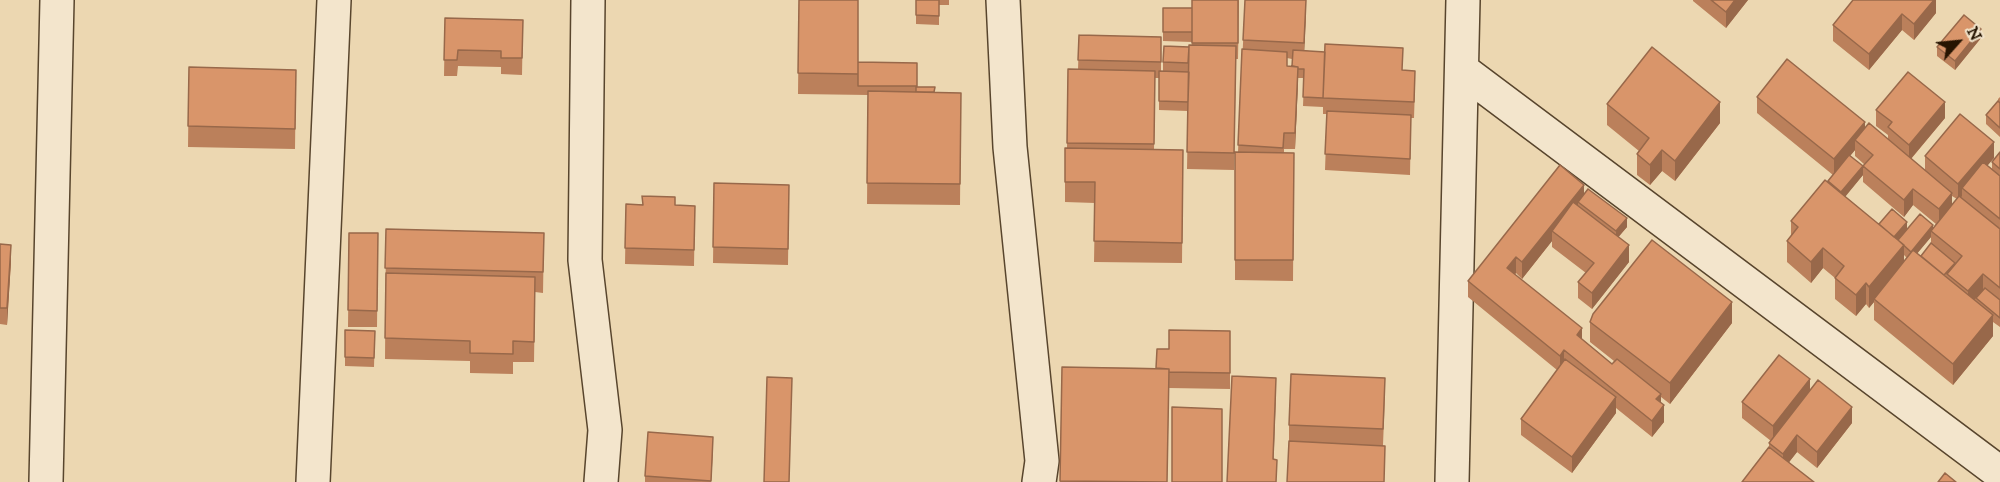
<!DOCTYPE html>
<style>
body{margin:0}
#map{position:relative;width:2000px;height:482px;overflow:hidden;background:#ecd7b1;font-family:"IM FELL DW Pica",serif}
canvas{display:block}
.north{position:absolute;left:1928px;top:12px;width:60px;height:60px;-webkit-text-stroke:4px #f3e5cc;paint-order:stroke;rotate:63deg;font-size:16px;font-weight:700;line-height:24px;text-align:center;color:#261401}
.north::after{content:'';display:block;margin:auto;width:21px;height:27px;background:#261401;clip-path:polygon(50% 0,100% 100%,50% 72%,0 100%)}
</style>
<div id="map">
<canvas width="2000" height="482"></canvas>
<div class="north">N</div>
</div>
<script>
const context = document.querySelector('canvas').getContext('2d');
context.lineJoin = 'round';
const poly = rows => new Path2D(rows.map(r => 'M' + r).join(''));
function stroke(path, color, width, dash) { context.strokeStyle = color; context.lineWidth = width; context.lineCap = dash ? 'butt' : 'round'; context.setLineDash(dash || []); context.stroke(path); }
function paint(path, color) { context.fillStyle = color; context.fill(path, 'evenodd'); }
const minor = poly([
 [588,0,585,260,605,430,601,482],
 [1003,0,1010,147,1042,461,1039,482],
 [1462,70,2000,473],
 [46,482,57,0],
 [313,482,334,0],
 [1452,482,1463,0]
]);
stroke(minor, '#58452d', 36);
stroke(minor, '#f3e5cc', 33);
paint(poly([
 [799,0,858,62,917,87,935,92,961,93,960,205,867,204,868,95,798,94],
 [916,0,949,0,949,5,939,5,939,25,916,24],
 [1239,0,1238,59,1236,59,1234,170,1187,169,1188,111,1159,110,1159,78,1155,78,1154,150,1183,150,1182,263,1094,262,1095,203,1065,202,1065,148,1067,148,1068,69,1078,70,1079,35,1161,37,1161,71,1163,71,1163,62,1189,47,1188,72,1189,72,1192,42,1163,41,1163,8,1192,8],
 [1245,0,1306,11,1304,50,1403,70,1415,87,1414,118,1411,118,1410,175,1325,170,1327,114,1323,114,1323,107,1303,106,1304,78,1298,78,1295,149,1284,149,1284,153,1294,153,1293,281,1235,280,1235,152,1238,152],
 [1287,58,1292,59,1292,66,1287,66],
 [1693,0,1748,0,1726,28,1693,1],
 [1936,0,1936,13,1914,40,1902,30,1869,70,1833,41,1833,25],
 [445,18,523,20,522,75,501,74,501,67,458,66,457,76,444,76],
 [1981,38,1955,70,1937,56,1937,47],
 [189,67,296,70,295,149,188,147],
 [1757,97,1888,139,1888,135,1876,126,1876,110,1945,118,1911,159,1925,170,1925,156,1994,158,1987,165,1992,169,1992,162,2000,152,2000,327,1993,322,1993,336,1953,385,1874,320,1874,302,1869,308,1866,304,1856,316,1835,299,1835,278,1823,268,1811,283,1787,262,1787,241,1791,236,1791,221,1833,175,1757,113],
 [1855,150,1855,156,1865,165,1863,166,1863,182,1904,217,1913,205,1936,224,1933,228,1907,229,1879,224,1879,225,1845,196,1863,175,1850,156],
 [1952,196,1957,199,1952,204],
 [1931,237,1931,244,1921,256,1917,253],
 [1904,255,1907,258,1904,262],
 [2000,97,2000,137,1986,124,1986,115,1998,102,1998,99],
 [1607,104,1720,123,1675,181,1662,171,1650,185,1637,175,1637,154,1639,151,1607,125],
 [714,183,789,185,788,265,713,263],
 [1584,195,1627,227,1618,237,1629,262,1592,309,1578,298,1578,282,1586,273,1552,247,1552,241,1522,279,1516,273,1515,274,1582,339,1612,364,1614,361,1590,342,1590,322,1732,323,1670,404,1661,397,1661,402,1664,422,1652,437,1616,408,1616,413,1572,473,1521,435,1521,419,1557,370,1468,297,1468,281],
 [626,204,695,206,694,266,625,264],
 [386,229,544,233,543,293,535,292,534,362,513,362,513,374,470,373,470,361,385,359],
 [349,233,378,233,377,327,348,327],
 [0,244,11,261,7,325,0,324],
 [345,330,375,331,374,367,345,366],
 [1230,331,1230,389,1169,388,1167,482,1060,482,1062,367,1156,368,1169,349],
 [1810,390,1852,423,1817,468,1797,452,1789,462,1769,447,1769,443,1771,441,1742,418,1742,402],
 [1385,394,1383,445,1385,462,1289,441,1289,425],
 [713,453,711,482,645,482,645,476]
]), '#bb805b');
paint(poly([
 [1306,0,1306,11,1304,59,1304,43],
 [1735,0,1748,0,1726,28,1726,12],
 [1934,0,1936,0,1936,13,1914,40,1914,24],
 [1902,14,1902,30,1869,70,1869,54],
 [1981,29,1981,38,1955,70,1955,61],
 [1298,67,1298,83,1295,149,1295,133],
 [1720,102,1720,123,1675,181,1675,161],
 [1945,102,1945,118,1909,161,1909,145],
 [1865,122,1865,138,1855,140,1855,150,1834,175,1834,159],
 [1994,142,1994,158,1966,191,1962,188,1962,196,1958,201,1958,184],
 [1662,150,1662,171,1650,185,1650,165],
 [1863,166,1863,175,1841,202,1841,192],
 [1584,185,1584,201,1578,202,1578,208,1552,231,1552,241,1522,279,1522,262],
 [1913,189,1913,205,1904,217,1904,200],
 [1952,193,1952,209,1939,226,1939,209],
 [1627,218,1627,227,1616,240,1616,231],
 [1907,222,1907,231,1894,246,1894,237],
 [1933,225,1933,233,1931,231,1931,237,1911,261,1911,252],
 [11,245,11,261,7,325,7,308],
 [1629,245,1629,262,1592,309,1592,293],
 [1904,245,1904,266,1874,299,1874,302,1869,308,1869,287],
 [1823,248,1823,268,1811,283,1811,262],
 [1516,257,1516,273,1507,284,1507,268],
 [1983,274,1983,290,1968,307,1968,291],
 [1866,283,1866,304,1856,316,1856,295],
 [1732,302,1732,323,1670,404,1670,383],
 [1993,315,1993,336,1953,385,1953,364],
 [1582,328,1582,344,1577,335],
 [1564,350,1564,366,1560,372,1560,356],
 [1276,378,1276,394,1273,475,1273,459],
 [1810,379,1810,395,1773,442,1773,426],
 [1661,394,1661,410,1664,405,1664,422,1652,437,1652,421,1656,399],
 [1616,397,1616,413,1572,473,1572,457],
 [1852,407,1852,423,1817,468,1817,452],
 [1797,435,1797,452,1783,470,1783,454]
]), '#98684a');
const building = poly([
 [799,0,858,0,858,74,798,73,799,0],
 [916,0,939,0,939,16,916,15,916,0],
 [1192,0,1238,0,1238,43,1192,43,1192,0],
 [1245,0,1306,0,1304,43,1243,40,1245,0],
 [1711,0,1735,0,1726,12,1711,0],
 [1853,0,1934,0,1914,24,1902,14,1869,54,1833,25,1853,0],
 [1163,8,1192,8,1192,32,1163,32,1163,8],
 [1964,15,1981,29,1955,61,1937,47,1964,15],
 [445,18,523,20,522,58,501,58,501,51,458,50,457,60,444,60,445,18],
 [1079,35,1161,37,1161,62,1078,60,1079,35],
 [1325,44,1403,48,1402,70,1415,71,1414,102,1323,98,1325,44],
 [1189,45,1236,46,1234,153,1187,152,1189,45],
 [1164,46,1189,47,1188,63,1163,62,1164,46],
 [1652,47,1720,102,1675,161,1662,150,1650,165,1637,154,1649,138,1607,104,1652,47],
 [1242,49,1287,52,1287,66,1298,67,1295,133,1284,133,1283,148,1238,145,1242,49],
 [1293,50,1325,52,1323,98,1303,97,1304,69,1298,69,1298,67,1292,66,1293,50],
 [1787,59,1865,122,1834,159,1757,97,1787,59],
 [858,62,917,63,917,86,858,86,858,62],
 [189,67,296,70,295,129,188,126,189,67],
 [1068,69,1155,71,1154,144,1067,143,1068,69],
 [1159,71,1189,72,1188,102,1159,101,1159,71],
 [1908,72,1945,102,1909,145,1888,127,1892,122,1876,110,1908,72],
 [916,87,935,87,934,92,916,92,916,87],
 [868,91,961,93,960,184,867,183,868,91],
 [1998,101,2000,103,2000,128,1986,115,1998,101],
 [1327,111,1411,115,1410,159,1325,154,1327,111],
 [1960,114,1994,142,1958,184,1925,156,1960,114],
 [1869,123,1952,193,1939,209,1913,189,1904,200,1863,166,1873,155,1855,140,1869,123],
 [1065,148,1183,150,1182,243,1094,241,1095,182,1065,182,1065,148],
 [1235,152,1294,153,1293,260,1235,260,1235,152],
 [2000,152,2000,169,1992,162,2000,152],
 [1849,155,1863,166,1841,192,1828,181,1849,155],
 [1983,162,2000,176,2000,219,1962,188,1983,162],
 [1560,165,1584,185,1522,262,1516,257,1507,268,1582,328,1577,335,1612,364,1617,359,1661,394,1656,399,1664,405,1652,421,1564,350,1560,356,1468,281,1560,165],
 [1825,180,1904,245,1869,287,1866,283,1856,295,1835,278,1844,266,1823,248,1811,262,1787,241,1798,227,1791,221,1825,180],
 [714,183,789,185,788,249,713,247,714,183],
 [1588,189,1627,218,1616,231,1578,202,1588,189],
 [642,196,675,197,675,205,695,206,694,250,625,248,626,204,643,205,642,196],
 [1959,196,2000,229,2000,288,1983,274,1968,291,1947,274,1962,256,1931,231,1959,196],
 [1573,202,1629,245,1592,293,1578,282,1594,263,1552,231,1573,202],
 [1892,209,1907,222,1894,237,1879,224,1892,209],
 [1920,214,1933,225,1911,252,1898,240,1920,214],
 [386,229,544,233,543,272,385,268,386,229],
 [349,233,378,233,377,311,348,310,349,233],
 [1652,240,1732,302,1670,383,1590,322,1593,314,1652,240],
 [1931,243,1955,263,1944,275,1921,256,1931,243],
 [0,244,11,245,7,308,0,308,0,244],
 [1913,250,1993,315,1953,364,1874,299,1913,250],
 [386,273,535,277,534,342,513,341,513,354,470,353,470,341,385,338,386,273],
 [1985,288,2000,300,2000,318,1976,298,1985,288],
 [345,330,375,331,374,358,345,357,345,330],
 [1169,330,1230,331,1230,373,1169,372,1169,369,1156,368,1157,349,1169,349,1169,330],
 [1779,355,1810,379,1773,426,1742,402,1779,355],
 [1565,359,1616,397,1572,457,1521,419,1565,359],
 [1062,367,1169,369,1167,482,1060,481,1062,367],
 [1291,374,1385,378,1383,429,1289,425,1291,374],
 [1232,376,1276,378,1273,459,1277,460,1276,482,1227,482,1232,376],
 [767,377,792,378,789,482,764,482,767,377],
 [1818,380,1852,407,1817,452,1797,435,1783,454,1769,443,1818,380],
 [1172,407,1222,409,1222,482,1172,482,1172,407],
 [648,432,713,437,711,481,645,476,648,432],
 [1289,441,1385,446,1384,482,1287,482,1289,441],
 [1769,447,1814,482,1742,482,1769,447],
 [1945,473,1956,482,1938,482,1945,473]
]);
paint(building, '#d9956a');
stroke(building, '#98684a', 1.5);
</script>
